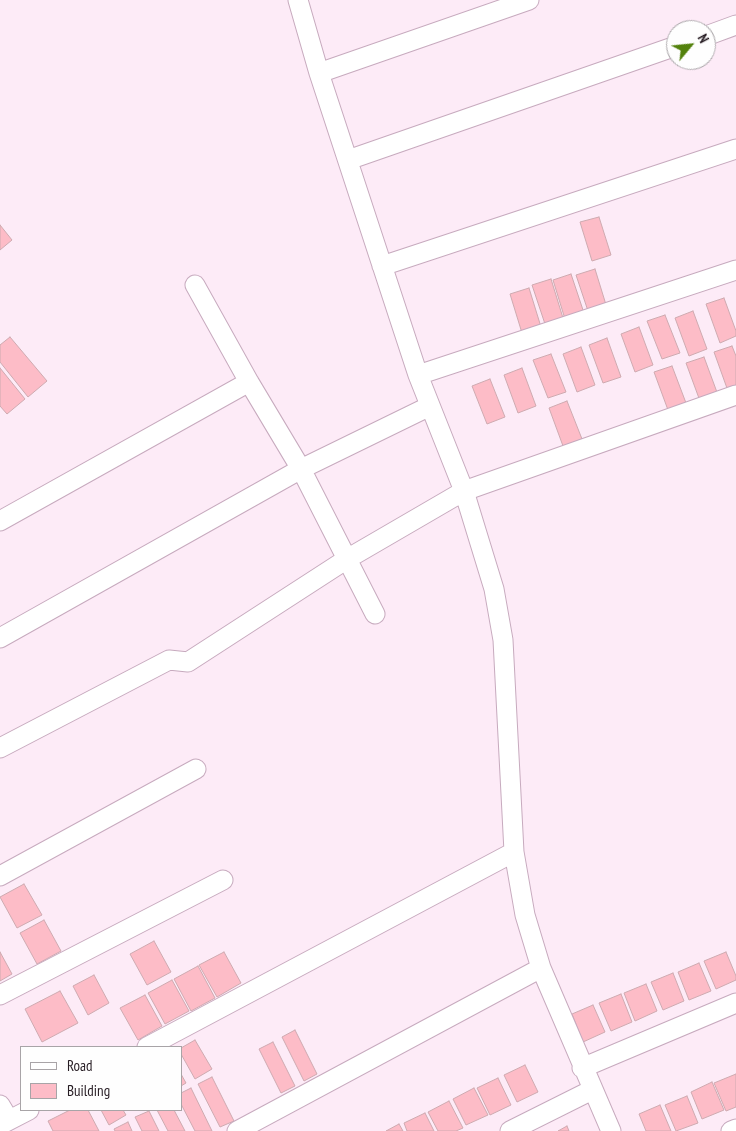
<!DOCTYPE html>
<style>
body{margin:0}
#map{position:relative;width:736px;height:1131px;overflow:hidden;background:#fdebf7;font-family:"PT Sans Narrow",sans-serif}
canvas{display:block}
.legend{position:absolute;left:20px;top:1046px;width:162px;height:65px;box-sizing:border-box;background:#fefefe;border:1px solid #a8a4a7;margin:0;padding:6px 9px;list-style:none;font-size:15px;color:#271d24}
.legend li{display:flex;align-items:center;gap:10px;height:25px}
.legend b{width:25px;border:1px solid #a8a4a7}
.north{position:absolute;left:666px;top:20px;width:50px;height:50px;box-sizing:border-box;background:#fefefe;border:1px solid #a8a4a7;border-radius:50%;rotate:62deg;font-size:14px;font-weight:700;line-height:20px;text-align:center;color:#271d24}
.north::after{content:'';display:block;margin:auto;width:18px;height:22px;background:#53810c;clip-path:polygon(50% 0,100% 100%,50% 72%,0 100%)}
</style>
<div id="map">
<canvas width="736" height="1131"></canvas>
<ul class="legend">
<li><b style="height:6px;background:#fff"></b>Road</li>
<li><b style="height:14px;background:#fdbcc7"></b>Building</li>
</ul>
<div class="north">N</div>
</div>
<script>
const context = document.querySelector('canvas').getContext('2d');
context.lineJoin = 'round';
function paint(path, color) { context.fillStyle = color; context.fill(path, 'evenodd'); }
const poly = rows => new Path2D(rows.map(r => 'M' + r).join(''));
function stroke(path, color, width, dash) { context.strokeStyle = color; context.lineWidth = width; context.lineCap = dash ? 'butt' : 'round'; context.setLineDash(dash || []); context.stroke(path); }
const building = poly([
 [599,217,611,255,592,261,580,222,599,217],
 [0,225,12,240,0,250,0,225],
 [595,269,607,308,589,314,576,275,595,269],
 [571,274,584,313,565,319,553,280,571,274],
 [551,279,563,318,545,324,532,285,551,279],
 [529,288,541,327,522,333,510,294,529,288],
 [724,298,736,331,736,336,720,343,706,304,724,298],
 [693,311,707,349,689,356,675,318,693,311],
 [665,315,680,353,662,359,647,321,665,315],
 [639,327,653,365,635,372,621,334,639,327],
 [10,337,47,381,28,397,0,362,0,345,10,337],
 [607,338,621,377,603,383,589,345,607,338],
 [732,346,736,356,736,388,728,391,714,352,732,346],
 [581,347,595,385,577,392,563,354,581,347],
 [551,354,566,392,548,398,533,360,551,354],
 [704,357,718,395,700,401,686,363,704,357],
 [672,366,686,403,668,410,654,372,672,366],
 [0,368,25,399,7,414,0,406,0,368],
 [522,368,536,406,518,413,504,375,522,368],
 [490,379,505,417,487,424,472,386,490,379],
 [567,401,582,439,563,446,549,408,567,401],
 [24,884,42,915,17,928,0,897,24,884],
 [44,920,61,951,37,964,20,933,44,920],
 [154,941,171,972,147,985,130,954,154,941],
 [0,952,12,974,0,981,0,952],
 [224,952,241,983,217,997,199,965,224,952],
 [726,952,736,976,736,980,716,989,704,961,726,952],
 [699,963,711,991,689,1000,678,972,699,963],
 [198,966,215,998,191,1011,174,979,198,966],
 [673,973,684,1001,663,1010,651,982,673,973],
 [94,975,109,1003,88,1015,73,986,94,975],
 [172,980,189,1011,165,1024,148,993,172,980],
 [646,984,657,1011,635,1021,624,993,646,984],
 [60,991,78,1023,42,1042,25,1009,60,991],
 [621,994,632,1022,611,1031,599,1003,621,994],
 [145,995,162,1026,138,1040,120,1008,145,995],
 [593,1005,605,1032,583,1042,572,1014,593,1005],
 [295,1030,317,1074,304,1081,282,1037,295,1030],
 [195,1040,212,1069,195,1079,181,1054,181,1048,195,1040],
 [273,1042,295,1086,281,1093,259,1049,273,1042],
 [525,1065,538,1092,517,1102,504,1075,525,1065],
 [181,1074,186,1083,181,1086,181,1074],
 [736,1074,736,1107,726,1111,714,1083,736,1074],
 [212,1077,234,1121,220,1127,198,1084,212,1077],
 [498,1078,511,1105,490,1115,477,1088,498,1078],
 [712,1082,724,1110,702,1119,691,1092,712,1082],
 [191,1088,212,1131,195,1131,181,1104,181,1093,191,1088],
 [474,1088,488,1115,466,1125,453,1099,474,1088],
 [687,1096,698,1123,676,1131,665,1105,687,1096],
 [449,1101,463,1128,456,1131,438,1131,428,1112,449,1101],
 [660,1105,671,1131,646,1131,639,1114,660,1105],
 [70,1110,88,1110,99,1131,53,1131,48,1121,70,1110],
 [101,1110,123,1110,126,1115,109,1125,101,1110],
 [157,1110,174,1110,185,1131,168,1131,157,1110],
 [149,1111,159,1131,142,1131,135,1117,149,1111],
 [425,1113,434,1131,407,1131,404,1123,425,1113],
 [128,1122,132,1131,115,1131,114,1129,128,1122],
 [399,1124,403,1131,386,1131,399,1124],
 [567,1126,569,1131,558,1131,567,1126]
]);
paint(building, '#fdbcc7');
stroke(building, '#ceaab0', 1);
const street = poly([
 [298,0,319,73,418,375,464,491,494,589,503,640,514,852,525,915,541,968,611,1131],
 [706,36,736,25],
 [319,73,529,0],
 [348,160,676,46],
 [382,266,736,149],
 [195,285,249,382,301,469,375,614],
 [418,375,736,270],
 [0,521,249,382],
 [0,638,301,469,430,406],
 [0,748,169,660,188,662,347,559,464,491,736,395],
 [0,876,196,769],
 [0,995,223,880],
 [147,1047,514,852],
 [582,1068,736,1003],
 [0,1105,9,1120],
 [0,1125,29,1110],
 [237,1131,541,968],
 [510,1131,592,1090],
 [731,1131,736,1129]
]);
stroke(street, '#c7aabe', 21);
stroke(street, '#fff', 19);
</script>
